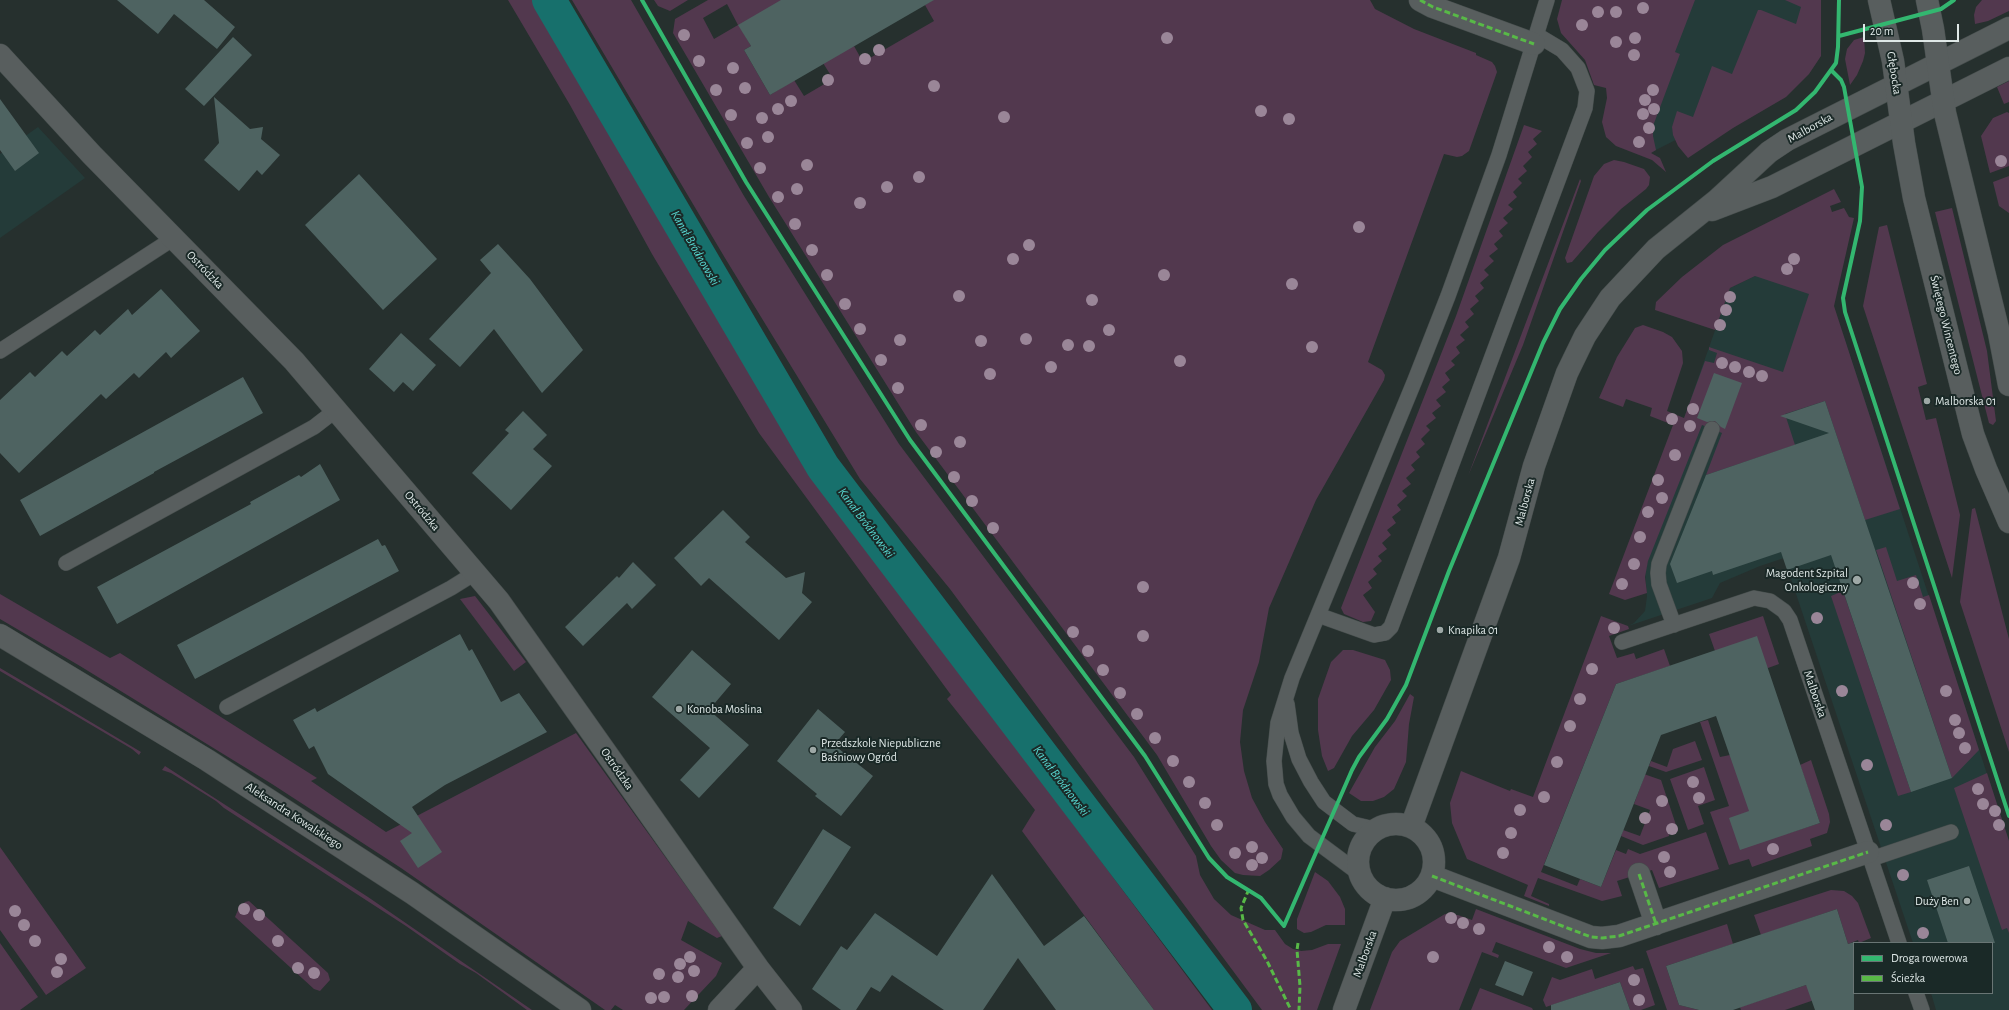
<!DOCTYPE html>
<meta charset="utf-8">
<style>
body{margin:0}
#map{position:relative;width:2009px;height:1010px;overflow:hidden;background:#26302e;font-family:"Alegreya Sans",sans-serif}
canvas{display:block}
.legend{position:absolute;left:1853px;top:942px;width:140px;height:52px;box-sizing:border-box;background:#1a2927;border:1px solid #697574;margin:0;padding:5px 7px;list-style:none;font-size:12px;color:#dfe8e7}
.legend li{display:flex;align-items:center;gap:8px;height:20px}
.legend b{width:20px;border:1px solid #697574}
.scale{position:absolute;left:1863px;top:24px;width:96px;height:18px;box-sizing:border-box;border:2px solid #dfe8e7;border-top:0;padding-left:5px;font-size:12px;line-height:14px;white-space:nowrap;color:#dfe8e7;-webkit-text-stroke:3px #1a2927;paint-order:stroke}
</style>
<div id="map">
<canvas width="2009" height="1010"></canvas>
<ul class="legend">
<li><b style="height:5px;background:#33b770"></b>Droga rowerowa</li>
<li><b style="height:5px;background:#58b947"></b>Ścieżka</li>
</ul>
<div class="scale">20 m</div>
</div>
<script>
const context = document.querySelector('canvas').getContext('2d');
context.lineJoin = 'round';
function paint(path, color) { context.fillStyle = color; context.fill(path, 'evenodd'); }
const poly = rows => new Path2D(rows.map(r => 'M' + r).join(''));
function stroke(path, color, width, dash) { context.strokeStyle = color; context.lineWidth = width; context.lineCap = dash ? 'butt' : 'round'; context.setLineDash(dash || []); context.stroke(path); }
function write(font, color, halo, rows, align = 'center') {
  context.font = font + ' "Alegreya Sans",sans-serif'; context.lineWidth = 4; context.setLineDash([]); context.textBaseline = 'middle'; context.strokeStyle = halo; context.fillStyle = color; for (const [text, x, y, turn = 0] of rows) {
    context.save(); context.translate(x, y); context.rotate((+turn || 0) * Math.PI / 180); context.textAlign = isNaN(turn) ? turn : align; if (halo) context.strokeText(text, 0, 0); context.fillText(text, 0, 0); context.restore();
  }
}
paint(poly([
 [1691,0,1806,0,1774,90,1650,153,1639,135],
 [38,127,85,178,0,238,0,154],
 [1784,262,1825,275,1800,351,1844,337,2009,841,2009,1010,1936,1010,1931,993,1992,993,1992,943,1913,943,1784,558,1760,566,1720,583,1712,598,1628,626,1634,623,1645,611,1647,596,1645,572,1684,418,1730,288]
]), '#243b39');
paint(poly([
 [508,0,535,0,820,484,1212,1010,1154,1010,1022,831,1035,810,947,699,951,695,759,433,652,254,570,105],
 [572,0,631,0,744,196,899,444,1134,757,1196,856,1200,875,1214,899,1231,915,1265,930,1275,930,1285,944,1293,949,1301,951,1312,950,1328,944,1341,944,1317,1010,1262,1010,950,589,860,479,725,258],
 [654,0,688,0,670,11,658,6],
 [708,0,792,0,739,25,751,46,744,50,770,95,794,80,804,96,833,79,820,58,854,46,863,62,934,21,925,5,933,0,1370,0,1375,9,1414,29,1476,53,1476,55,1492,62,1495,66,1497,72,1469,151,1462,156,1457,157,1444,154,1368,362,1382,370,1385,375,1384,380,1316,500,1269,608,1259,662,1243,710,1240,742,1244,771,1252,798,1265,822,1283,849,1281,859,1269,870,1260,876,1243,875,1235,873,1221,860,1211,846,1157,755,916,432,769,197,673,33,675,19],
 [727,4,738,25,714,39,703,18],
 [1562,0,1695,0,1675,52,1680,54,1653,126,1653,136,1656,150,1651,153,1660,158,1666,172,1652,160,1616,146,1606,137,1602,122,1607,98,1606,88,1594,85,1585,60,1561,33,1557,19],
 [1785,0,1821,0,1821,56,1809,74,1786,97,1733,128,1688,158,1678,146,1673,135,1672,127,1677,111,1693,117,1712,66,1732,74,1758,10,1761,10,1796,24,1801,7],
 [1982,0,2009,0,2009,11,1988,21,1975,24,1974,15,1976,7],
 [1864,37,1865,53,1863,61,1857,75,1850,85,1845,59,1847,49,1854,40],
 [2009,81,2009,102,2004,104,1997,87],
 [2007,112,2009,113,2009,166,1990,173,1981,136,1993,118],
 [1524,125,1542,131,1533,139,1537,144,1528,152,1532,157,1523,166,1527,171,1518,179,1522,183,1513,192,1517,197,1508,205,1513,209,1503,218,1508,223,1499,231,1503,236,1494,244,1498,249,1489,256,1494,261,1484,270,1489,275,1480,283,1484,288,1475,296,1479,301,1470,309,1474,314,1465,322,1469,327,1460,335,1465,340,1456,347,1460,353,1451,361,1455,365,1445,373,1450,380,1442,387,1446,392,1436,400,1441,406,1432,413,1436,418,1426,426,1430,430,1421,439,1425,444,1416,452,1420,457,1411,465,1415,470,1406,478,1411,484,1402,491,1407,496,1397,505,1401,510,1392,517,1396,523,1387,530,1391,535,1382,543,1387,549,1378,556,1382,561,1373,569,1377,574,1368,582,1372,588,1363,595,1375,612,1371,621,1363,622,1344,614,1341,608,1456,316],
 [1614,160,1624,162,1644,169,1650,177,1649,185,1646,189,1621,209,1598,232,1572,262,1567,263,1565,258,1594,176,1604,164],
 [2009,176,2009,213,1999,206,1993,182],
 [1580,179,1581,181,1523,345,1468,476],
 [1834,189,1841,202,1830,206,1832,212,1844,208,1849,217,1854,218,1834,306,1900,509,1865,520,1825,401,1785,414,1795,445,1706,475,1722,433,1702,425,1648,561,1645,577,1647,593,1625,600,1609,594,1673,425,1650,416,1652,408,1626,399,1623,407,1599,398,1617,357,1635,328,1643,325,1663,332,1672,337,1682,351,1683,363,1667,411,1684,418,1705,361,1714,363,1717,353,1709,350,1709,347,1783,372,1809,294,1755,276,1730,288,1715,330,1655,310,1656,302,1682,277,1723,245],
 [1952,208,1987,351,1996,421,1993,425,1989,423,1935,212],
 [1887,225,1927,384,1918,387,1926,420,1936,418,1960,515,1952,578,1863,306,1879,227],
 [1975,508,2009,639,2009,752,1960,602,1972,509],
 [1886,547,1897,581,1916,575,1923,597,1929,595,1979,750,1952,778,1876,550],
 [1843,591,1911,792,1898,796,1831,596],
 [0,594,110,658,120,653,317,778,311,781,386,832,576,733,722,936,717,938,688,921,681,940,722,963,716,976,684,1010,623,1010,615,1005,611,1010,605,1010,401,868,272,784,80,666,0,619],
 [475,596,526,662,514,671,460,599],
 [1601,616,1628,626,1629,629,1609,636,1617,658,1634,653,1636,659,1664,649,1670,666,1616,684,1541,872,1577,886,1580,879,1601,887,1616,850,1626,854,1628,849,1640,854,1706,832,1719,869,1659,888,1652,870,1617,881,1622,896,1602,901,1538,878,1531,896,1549,904,1549,906,1524,896,1528,885,1467,859,1452,823,1450,803,1461,771,1510,791,1511,789,1533,797],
 [1763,616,1779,664,1768,668,1715,651,1709,634],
 [1343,650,1353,650,1385,660,1390,670,1391,680,1374,710,1352,736,1334,768,1328,771,1322,756,1318,730,1318,699,1331,662],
 [0,668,17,678,141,752,139,755,132,749,0,671],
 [1410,694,1414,697,1409,724,1406,762,1394,789,1384,797,1373,801,1361,801,1349,793,1375,747,1395,721],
 [1708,720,1720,757,1730,755,1786,834,1820,823,1800,765,1811,760,1829,814,1830,822,1827,833,1810,839,1812,846,1752,867,1749,859,1729,865,1710,812,1729,806,1700,722],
 [1695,741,1702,760,1666,772,1649,766,1651,761,1667,767,1673,749],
 [165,766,368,897,532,1010,527,1010,476,973,460,964,406,926,224,808,216,801,171,773,162,770],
 [1704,767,1715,800,1698,806,1704,824,1688,830,1670,779],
 [1641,773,1661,780,1678,831,1669,834,1669,836,1643,845,1621,836,1623,830,1640,836,1650,810,1634,804,1644,777],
 [1987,773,2009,841,2009,933,2007,928,2002,930,1954,788],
 [0,847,86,968,46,995,0,930],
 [1315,872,1328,881,1340,897,1345,909,1345,925,1326,925,1311,932,1304,933,1297,929,1297,919],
 [1831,890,1844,891,1852,896,1858,903,1871,938,1859,943,1858,940,1848,944,1837,909,1761,935,1754,915],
 [249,901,328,973,330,980,320,991,314,989,235,917,238,910,245,902],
 [1476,909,1580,949,1596,953,1611,953,1566,968,1496,942,1492,952,1499,955,1498,958,1482,952,1459,1010,1370,1010,1392,952,1400,941,1445,914,1458,915,1472,920],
 [1727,924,1733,944,1666,966,1679,1005,1699,1010,1667,1010,1646,951],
 [0,943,38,997,20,1010,0,1010],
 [1633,966,1635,970,1643,968,1655,1005,1641,1010,1630,1010,1620,982,1546,1007,1543,1000,1552,977,1560,980,1592,969,1595,979],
 [1806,985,1817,999,1785,1010,1741,1010,1740,1007],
 [1480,988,1532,1008,1533,1010,1471,1010]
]), '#52384e');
stroke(poly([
 [549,0,823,467,1235,1010]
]), '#17706c', 34);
paint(poly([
 [117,0,204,0,235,27,217,49,174,14,158,34],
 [781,0,934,0,770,95,744,50,751,46,738,25],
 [233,37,252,55,204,106,185,89],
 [214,97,250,129,263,127,261,139,280,155,262,175,257,170,239,191,204,160,219,143],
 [0,99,39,153,15,171,0,150],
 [359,174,437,259,383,310,305,225],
 [498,244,530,279,583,350,542,393,494,329,460,367,429,339,491,273,480,260],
 [161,289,200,331,171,358,166,352,139,378,134,373,106,399,101,394,19,473,0,453,0,400,30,372,35,377,62,351,67,356,95,330,100,335,128,309,132,315],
 [401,333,436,365,413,391,403,382,394,392,369,369],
 [1714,373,1742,383,1725,429,1721,427,1715,421,1707,422,1697,418],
 [243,377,263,413,154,472,154,473,40,536,20,500],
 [1825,401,1952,778,1911,792,1831,555,1787,570,1781,552,1713,575,1712,571,1677,583,1670,564,1706,475,1829,433,1780,416],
 [523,411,547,435,533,449,552,466,511,510,472,473,509,433,505,430],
 [320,464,340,500,117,624,97,587,251,504,250,502,299,475,301,477],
 [723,510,750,537,745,542,786,578,805,572,802,593,812,602,779,640,709,578,701,586,674,558],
 [378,539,382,546,385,545,399,571,195,679,177,645],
 [633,562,656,585,632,609,627,603,583,646,565,627,617,576,619,578],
 [460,634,469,651,472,649,501,702,519,693,547,732,445,785,412,807,442,852,418,868,400,841,412,833,328,774,314,746,309,749,293,720,315,708,317,712],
 [1757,636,1820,823,1740,850,1729,818,1749,811,1716,716,1661,735,1601,887,1544,865,1616,684],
 [692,650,731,684,709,710,749,745,699,798,680,780,710,748,652,697],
 [818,709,845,732,834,745,873,776,841,816,815,796,817,794,777,761],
 [823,829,851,847,800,926,773,908],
 [1969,866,1995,943,1948,943,1927,880],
 [992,874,1044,946,1084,916,1154,1010,1056,1010,1018,958,983,1010,944,1010,892,975,880,992,871,987,856,1010,841,1010,812,989,841,946,847,950,875,913,937,956],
 [1837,909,1848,944,1854,942,1854,1010,1815,1010,1806,985,1733,1010,1699,1010,1679,1005,1666,966],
 [1505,961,1533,972,1523,996,1495,985],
 [1620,982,1630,1010,1551,1010,1551,1005]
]), '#4e6361');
const service = poly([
 [0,351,174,238],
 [66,563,314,427,336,410],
 [1318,615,1374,635,1385,633,1391,627,1585,108,1587,91,1578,68,1562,50,1537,35],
 [1674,625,1659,584,1658,573,1659,564,1712,429],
 [1622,642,1754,598,1770,601,1784,611,1790,620,1899,943],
 [1287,704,1291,733,1299,759,1311,782,1324,802,1353,824,1370,828,1381,827],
 [227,707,451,588,475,573],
 [1871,859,1951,832],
 [1360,874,1309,836,1293,817,1280,795,1276,784,1274,761,1278,723,1292,678,1415,380,1448,296,1499,155,1547,0],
 [1916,993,1922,1010]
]);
const minor = poly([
 [1420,0,1433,7,1534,44],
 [0,55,92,155,294,361,499,601,758,968,791,1010],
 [1712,210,1772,187,2009,68],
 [0,635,207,760,412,893,580,1010],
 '1358 862a38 38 0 1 1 76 0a38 38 0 1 1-76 0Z',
 [1411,827,1509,558,1534,466,1567,373,1585,336,1610,298,1656,249,1717,200,1769,152,1787,140,2009,28],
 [1639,874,1656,924],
 [1432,876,1591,937,1602,938,1619,936,1868,852],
 [719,1010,758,968],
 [1344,1010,1385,898]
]);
const tertiary = poly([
 [1879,0,1893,61,1904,143,1914,198,1973,434,1986,469,2009,522],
 [1927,0,1933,29,1945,113,1999,333,2009,385]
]);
stroke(service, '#454d4c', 16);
stroke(minor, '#454d4c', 23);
stroke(tertiary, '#454d4c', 23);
stroke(service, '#585e5e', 15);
stroke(minor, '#585e5e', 22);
stroke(tertiary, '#585e5e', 22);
stroke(poly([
 [1420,0,1433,7,1534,44],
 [1639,874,1656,924],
 [1432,876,1591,937,1602,938,1619,936,1868,852],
 [1249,889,1241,908,1243,920,1267,961,1291,1010],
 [1298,943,1297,950,1300,986,1299,1010]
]), '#58b947', 3, [6, 3]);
stroke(poly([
 [642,0,746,182,910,440,1145,756,1209,858,1227,877,1261,898,1284,926,1352,770,1359,757,1387,719,1406,685,1449,571,1543,343,1560,309,1581,279,1605,250,1647,210,1713,161,1796,110,1815,92,1836,63,1838,47,1839,0],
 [1839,36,1941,9,1954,0],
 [1832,71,1841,80,1844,87,1862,187,1860,221,1843,298,1845,312,2009,816]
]), '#33b770', 4);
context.fillStyle = '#9a8698';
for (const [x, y] of [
 [1643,8],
 [1598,12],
 [1616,12],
 [1582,25],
 [684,35],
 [1167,38],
 [1635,38],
 [1616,42],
 [879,50],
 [1634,55],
 [865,59],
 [699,61],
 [733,68],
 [828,80],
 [934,86],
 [745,88],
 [716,90],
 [1653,90],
 [1645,100],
 [791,101],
 [778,109],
 [1654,109],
 [1261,111],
 [1643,114],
 [731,115],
 [1004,117],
 [762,118],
 [1289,119],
 [1649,128],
 [768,137],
 [1639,142],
 [747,143],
 [2001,161],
 [807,165],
 [760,168],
 [919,177],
 [887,187],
 [797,189],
 [778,197],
 [860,203],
 [795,224],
 [1359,227],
 [1029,245],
 [812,250],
 [1013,259],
 [1794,259],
 [1787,269],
 [827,275],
 [1164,275],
 [1292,284],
 [959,296],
 [1730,297],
 [1092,300],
 [845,304],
 [1726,310],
 [1720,325],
 [860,329],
 [1109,330],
 [1026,339],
 [900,340],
 [981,341],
 [1068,345],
 [1089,346],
 [1312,347],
 [881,360],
 [1180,361],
 [1722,363],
 [1051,367],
 [1735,367],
 [1749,372],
 [990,374],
 [1762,376],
 [898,388],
 [1693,409],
 [1672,419],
 [921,425],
 [1690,426],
 [960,442],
 [936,452],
 [1675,455],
 [954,477],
 [1658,480],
 [1662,498],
 [972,501],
 [1648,512],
 [993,528],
 [1640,537],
 [1634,564],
 [1913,583],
 [1622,584],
 [1143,587],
 [1920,604],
 [1817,618],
 [1614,628],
 [1073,632],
 [1143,636],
 [1088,651],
 [1592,669],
 [1103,670],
 [1842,691],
 [1946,691],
 [1120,693],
 [1580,699],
 [1137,714],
 [1955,720],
 [1570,726],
 [1959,733],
 [1155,738],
 [1965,748],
 [1173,761],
 [1557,762],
 [1867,765],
 [1189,782],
 [1693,782],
 [1978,789],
 [1544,797],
 [1699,798],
 [1662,801],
 [1205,803],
 [1983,804],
 [1520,810],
 [1995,811],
 [1645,818],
 [1217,825],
 [1886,825],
 [1999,825],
 [1672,829],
 [1511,833],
 [1252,847],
 [1773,849],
 [1235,853],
 [1503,853],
 [1664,857],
 [1262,858],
 [1252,865],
 [1670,872],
 [1903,875],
 [244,909],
 [15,911],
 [259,915],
 [1451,918],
 [1463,923],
 [24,925],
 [1479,929],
 [1923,933],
 [35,941],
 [278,941],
 [1549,947],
 [690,957],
 [1433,957],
 [1567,957],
 [61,959],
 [680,964],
 [298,968],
 [694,971],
 [57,972],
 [314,973],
 [659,974],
 [678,977],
 [1634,980],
 [692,996],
 [664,997],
 [651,998],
 [1639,1000]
]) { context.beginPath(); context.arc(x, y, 6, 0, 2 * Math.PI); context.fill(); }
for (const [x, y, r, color] of [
 [1927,401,4,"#9ea8a6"],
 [1857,580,5,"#9ea8a6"],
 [1440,630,4,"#9ea8a6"],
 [679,709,4,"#9ea8a6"],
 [813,750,4,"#9ea8a6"],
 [1967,901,4,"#9ea8a6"]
]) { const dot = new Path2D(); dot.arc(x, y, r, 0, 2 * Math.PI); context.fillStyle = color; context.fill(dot); stroke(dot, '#1a2927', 1.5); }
write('12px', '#dfe8e7', '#1a2927', [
 ["Głębocka",1894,73,81],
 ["Malborska",1810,128,-29],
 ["Ostródzka",205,270,46],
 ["Świętego Wincentego",1946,325,76],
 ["Malborska",1525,502,-75],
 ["Ostródzka",422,511,50],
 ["Malborska",1815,694,71],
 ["Ostródzka",617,769,55],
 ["Aleksandra Kowalskiego",294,816,33],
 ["Malborska",1365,954,-70]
]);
write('12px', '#dfe8e7', '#1a2927', [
 ["Malborska 01",1935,401],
 ["Magodent Szpital",1848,573,"right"],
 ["Onkologiczny",1848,587,"right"],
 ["Knapika 01",1448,630],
 ["Konoba Moslina",687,709],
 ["Przedszkole Niepubliczne",821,743],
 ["Baśniowy Ogród",821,757],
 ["Duży Ben",1959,901,"right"]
], 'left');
write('italic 13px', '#57d7d0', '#1a2927', [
 ["Kanał Bródnowski",695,248,60],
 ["Kanał Bródnowski",866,523,53],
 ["Kanał Bródnowski",1061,781,53]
]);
</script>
